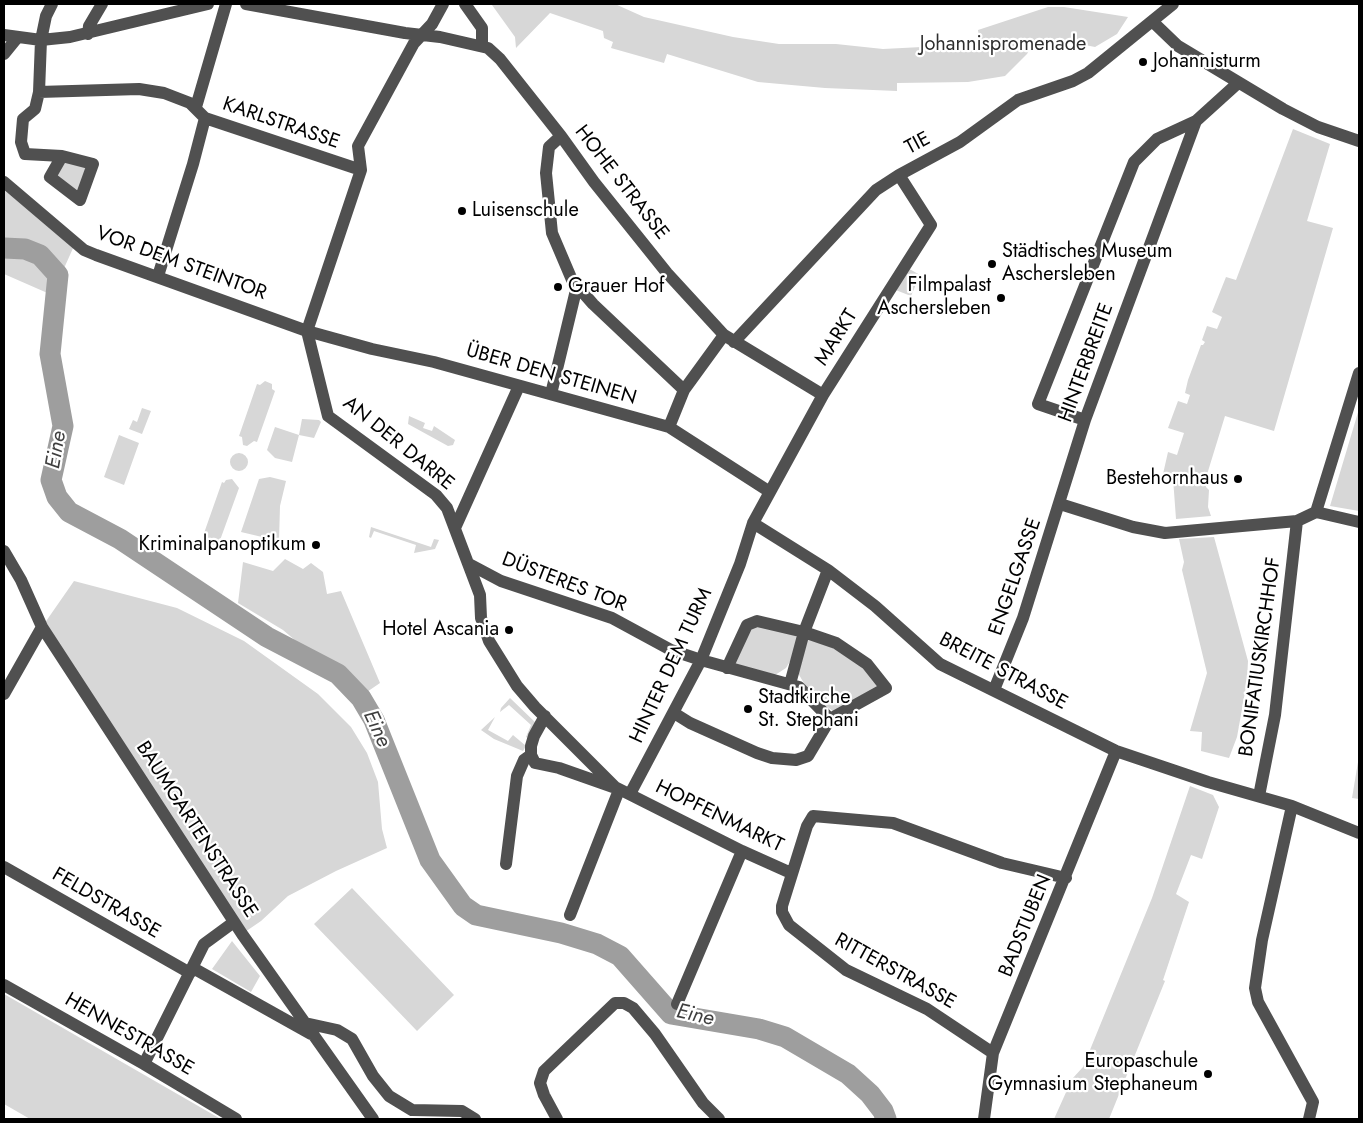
<!DOCTYPE html>
<meta charset="utf-8">
<style>
body{margin:0}
#map{position:relative;width:1363px;height:1123px;overflow:hidden;background:#fff;font-family:Jost,sans-serif}
canvas{display:block}
.frame{position:absolute;inset:0;border:5px solid #000;pointer-events:none}
</style>
<div id="map">
<canvas width="1363" height="1123"></canvas>
<div class="frame"></div>
</div>
<script>
const context = document.querySelector('canvas').getContext('2d');
context.lineJoin = 'round';
function paint(path, color) { context.fillStyle = color; context.fill(path, 'evenodd'); }
const poly = rows => new Path2D(rows.map(r => 'M' + r).join(''));
function stroke(path, color, width, dash) { context.strokeStyle = color; context.lineWidth = width; context.lineCap = dash ? 'butt' : 'round'; context.setLineDash(dash || []); context.stroke(path); }
function write(font, color, halo, rows, align = 'center') {
  context.font = font + ' Jost,sans-serif'; context.lineWidth = 4.5; context.setLineDash([]); context.textBaseline = 'middle'; context.strokeStyle = halo; context.fillStyle = color; for (const [text, x, y, turn = 0] of rows) {
    context.save(); context.translate(x, y); context.rotate((+turn || 0) * Math.PI / 180); context.textAlign = isNaN(turn) ? turn : align; if (halo) context.strokeText(text, 0, 0); context.fillText(text, 0, 0); context.restore();
  }
}
paint(poly([
 [494,4,615,4,644,17,733,37,779,44,836,44,883,49,980,44,978,30,1048,7,1064,7,1128,17,1117,34,1095,47,1060,40,1033,44,1027,54,1005,76,968,82,897,83,897,91,825,88,758,82,667,54,664,63,611,48,613,42,604,38,603,31,550,13,516,48,515,37,492,5],
 [1293,129,1330,144,1307,221,1333,228,1274,431,1225,416,1205,481,1206,487,1209,490,1208,507,1211,516,1176,519,1173,478,1163,477,1163,474,1168,452,1177,455,1184,433,1168,428,1178,401,1187,404,1190,395,1185,393,1188,380,1201,345,1203,345,1205,342,1202,340,1207,326,1217,329,1222,317,1212,312,1226,277,1236,280],
 [64,159,88,167,77,194,53,176],
 [4,190,74,246,52,295,4,274],
 [906,267,920,275,911,296,893,289],
 [265,381,272,384,272,389,275,391,257,442,254,441,247,446,243,445,242,437,239,436,257,384,260,385],
 [142,408,151,411,142,434,129,429,133,420,137,422],
 [1359,409,1359,511,1330,506],
 [409,416,425,423,423,428,432,431,434,426,455,440,453,445,448,446,408,424],
 [302,419,319,420,321,422,314,438,299,435,292,462,275,458,267,450,275,427,299,435],
 [119,435,139,443,124,485,104,477],
 '230 462a9 9 0 1 1 18 0a9 9 0 1 1-18 0Z',
 [270,477,286,481,280,506,279,541,241,532,259,479],
 [232,479,239,488,219,543,208,546,203,536,222,482,224,483,226,480],
 [371,527,431,547,434,539,439,540,435,549,414,553,416,545,374,531,371,538,369,537],
 [1214,537,1248,661,1247,681,1237,737,1229,758,1201,751,1202,732,1190,731,1207,673,1182,570,1184,562,1179,539],
 [285,559,303,569,311,563,323,572,327,594,341,591,380,683,361,696,283,630,238,603,243,562,273,571],
 [74,581,177,608,244,641,318,694,351,727,367,753,378,782,382,829,387,848,336,871,288,896,261,921,242,934,42,627],
 [757,624,795,634,798,639,792,658,786,668,772,677,734,666,749,628],
 [808,637,852,656,881,686,834,712,820,701,805,685,798,673],
 [510,698,536,723,529,739,526,737,531,725,509,705,500,712,501,708],
 [495,717,488,730,508,741,513,735,526,746,523,751,494,739,481,730],
 [1359,756,1359,799,1352,798],
 [1190,786,1213,795,1219,807,1202,859,1191,855,1176,894,1189,902,1163,980,1165,981,1109,1119,1054,1119,1072,1079,1083,1067,1152,898],
 [352,888,454,995,417,1031,314,924],
 [232,941,260,976,251,992,212,969],
 [4,994,219,1118,218,1119,30,1119,4,1104]
]), '#d7d7d7');
stroke(poly([
 [4,248,25,249,40,255,58,275,50,354,63,426,51,480,57,497,69,512,120,539,267,637,338,674,361,698,374,720,430,860,463,906,476,915,561,933,597,944,620,956,671,1014,759,1029,785,1037,848,1074,870,1094,883,1111,886,1119]
]), '#9e9e9e', 21);
stroke(poly([
 [52,4,46,16,41,40,39,92,139,89,164,93,190,103,205,118,361,170],
 [246,4,405,33,440,37,488,48,500,59,561,136,594,182,667,273,724,335,823,395],
 [443,4,432,24,414,43,358,146,361,170,307,331,328,416,436,495,447,508,480,595,481,618,489,641,517,686,535,707,615,787,742,851,791,873],
 [465,4,482,28,482,46],
 [1153,22,1178,46,1283,109,1318,127,1359,141],
 [88,34,89,26,102,4],
 [4,35,41,40,70,37,208,4],
 [4,54,17,38],
 [39,92,35,109,23,119,21,142,25,154,62,156,93,164,80,200,50,177,62,156],
 [196,107,226,4],
 [561,136,549,147,546,173,552,233,572,280,593,304,684,390],
 [4,182,84,250,96,255,307,331,372,349,434,362,669,427,770,492],
 [158,276,193,164,205,118],
 [734,342,876,190,899,175,960,142,1018,100,1073,81,1088,73,1173,4],
 [551,394,577,286],
 [1085,420,1038,404,1134,162,1157,139,1196,121],
 [669,427,684,390,724,335],
 [1060,504,1133,527,1165,533,1297,521,1316,512],
 [1316,512,1359,373],
 [1316,512,1359,522],
 [753,523,828,570,875,606,940,664,1116,751,1208,782,1292,806,1359,833],
 [455,528,519,386],
 [4,551,21,580,42,627,242,934,373,1119],
 [469,564,501,581,612,618,671,650,701,660,799,687,830,719,886,688,867,664,836,643,804,632,757,621,747,625,727,668],
 [790,684,804,632,828,570],
 [994,690,1023,618,1085,420,1196,121,1238,83],
 [4,694,42,627],
 [674,713,690,723,757,753,772,758,796,760,808,756,830,719],
 [545,716,534,736,531,746,531,755,535,763,559,768,613,787],
 [630,794,701,660,740,564,753,523,823,395,931,225,899,175],
 [1259,796,1275,715,1297,521],
 [1292,806,1262,940,1255,988,1258,1002,1313,1102,1309,1119],
 [506,864,517,776,524,760,531,755],
 [4,867,190,973],
 [570,915,619,790],
 [193,968,311,1034],
 [4,985,144,1064,236,1119],
 [677,1004,742,851],
 [305,1023,337,1030,352,1039,373,1076,389,1096,412,1110,462,1111,475,1119],
 [993,1053,927,1009,846,970,789,925,782,912,782,906,807,826,813,816,893,823,1002,863,1066,878],
 [144,1064,204,944,234,922],
 [557,1119,544,1095,540,1083,544,1071,615,1003,624,1003,633,1008,655,1034,703,1103,719,1119],
 [984,1119,993,1053,1116,751]
]), '#505050', 12);
for (const [x, y, r, color] of [
 [1143,62,5,"#000"],
 [462,211,5,"#000"],
 [992,264,5,"#000"],
 [558,287,5,"#000"],
 [1001,298,5,"#000"],
 [1238,479,5,"#000"],
 [316,545,5,"#000"],
 [509,630,5,"#000"],
 [748,709,5,"#000"],
 [1208,1074,5,"#000"]
]) { const dot = new Path2D(); dot.arc(x, y, r, 0, 2 * Math.PI); context.fillStyle = color; context.fill(dot); stroke(dot, '#fff', 2); }
write('20px', '#2e2e2e', '#fff', [
 ["Johannispromenade",1003,45]
]);
write('20px', '#000', '#fff', [
 ["Johannisturm",1153,62],
 ["Luisenschule",472,211],
 ["Städtisches Museum",1002,252],
 ["Aschersleben",1002,275],
 ["Filmpalast",991,286,"right"],
 ["Aschersleben",991,309,"right"],
 ["Grauer Hof",568,287],
 ["Bestehornhaus",1228,479,"right"],
 ["Kriminalpanoptikum",306,545,"right"],
 ["Hotel Ascania",499,630,"right"],
 ["Stadtkirche",758,698],
 ["St. Stephani",758,721],
 ["Europaschule",1198,1062,"right"],
 ["Gymnasium Stephaneum",1198,1085,"right"]
], 'left');
write('20px', '#000', '#fff', [
 ["KARLSTRASSE",281,124,19],
 ["TIE",918,144,-28],
 ["HOHE STRASSE",621,183,52],
 ["VOR DEM STEINTOR",181,264,20],
 ["MARKT",837,338,-58],
 ["HINTERBREITE",1087,363,-70],
 ["ÜBER DEN STEINEN",551,375,16],
 ["AN DER DARRE",398,444,39],
 ["ENGELGASSE",1016,577,-71],
 ["DÜSTERES TOR",564,583,21],
 ["BONIFATIUSKIRCHHOF",1261,657,-82],
 ["HINTER DEM TURM",672,666,-65],
 ["BREITE STRASSE",1003,672,28],
 ["HOPFENMARKT",719,817,26],
 ["BAUMGARTENSTRASSE",196,830,57],
 ["FELDSTRASSE",106,904,30],
 ["BADSTUBEN",1026,926,-68],
 ["RITTERSTRASSE",895,972,29],
 ["HENNESTRASSE",129,1035,30]
]);
write('italic 21px', '#3f3f3f', '#fff', [
 ["Eine",57,450,-80],
 ["Eine",376,729,65],
 ["Eine",695,1016,13]
]);
</script>
